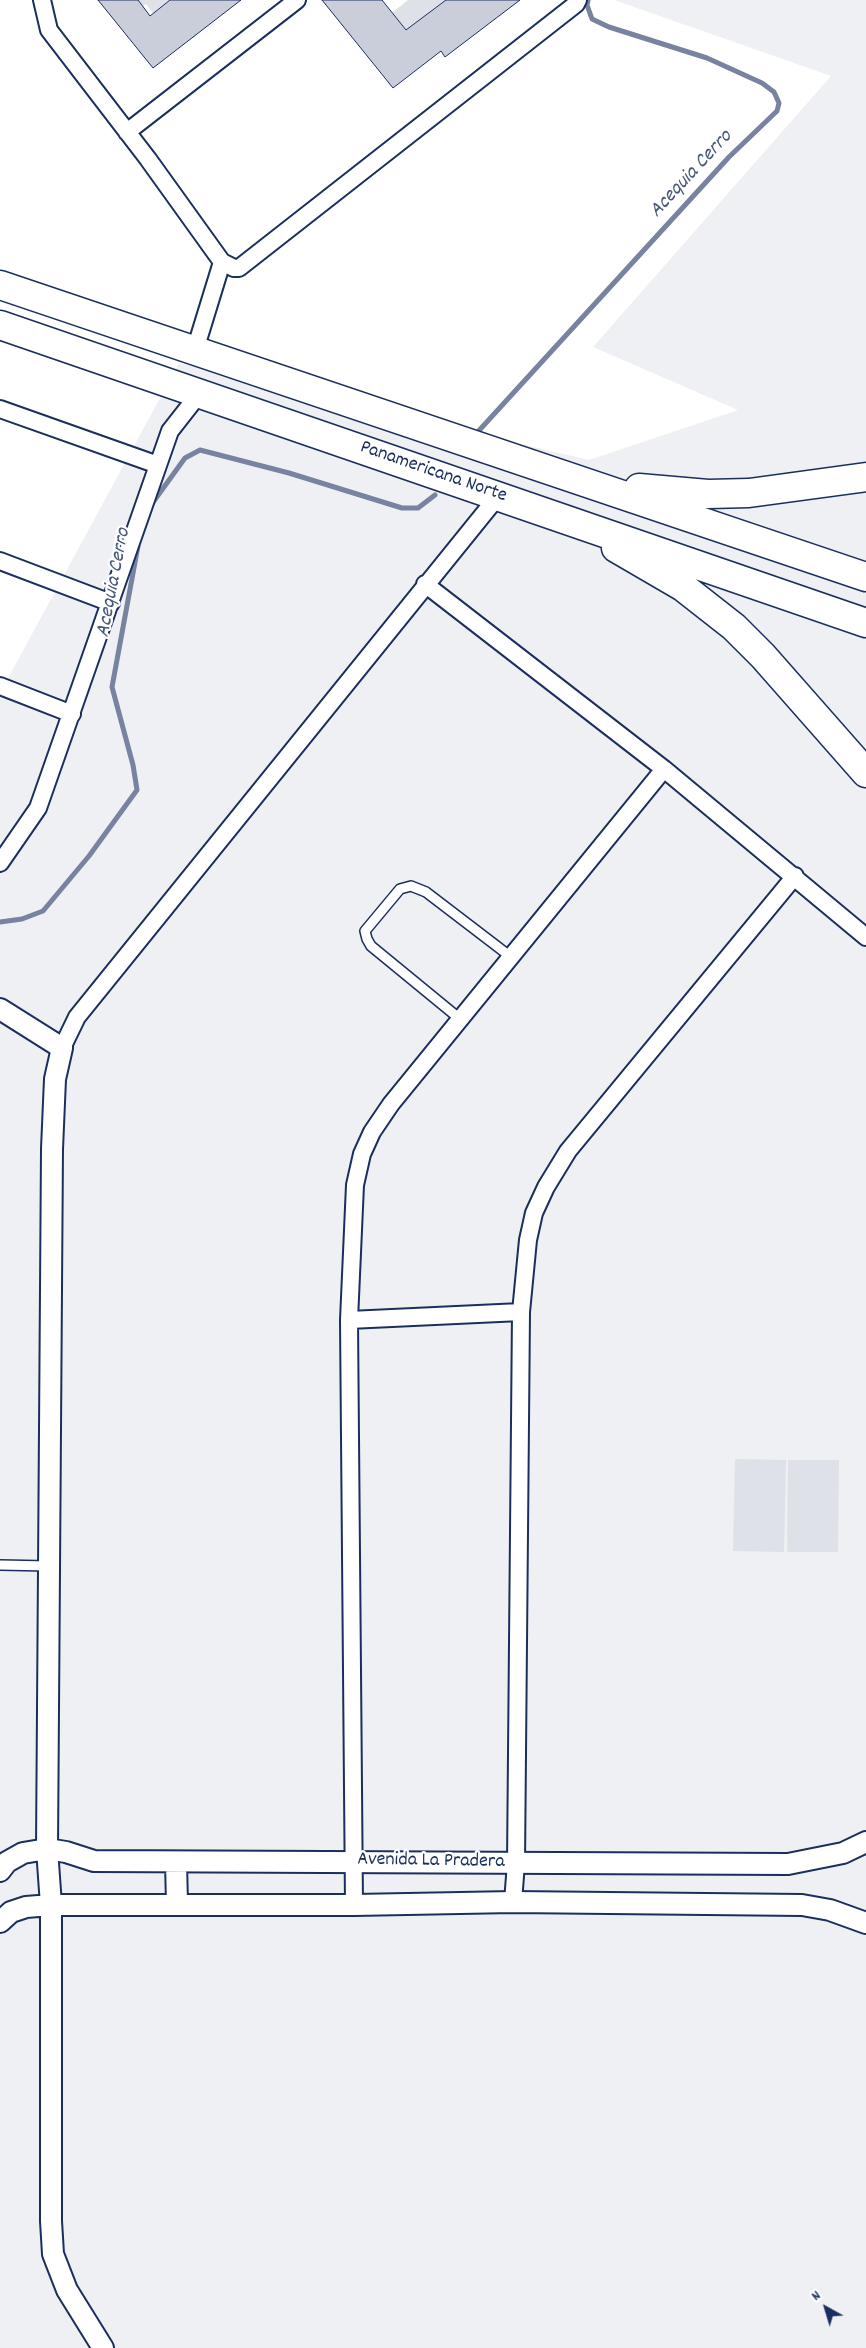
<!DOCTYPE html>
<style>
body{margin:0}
#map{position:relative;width:866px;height:2348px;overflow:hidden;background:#fff;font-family:Dekko,sans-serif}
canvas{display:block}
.north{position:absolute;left:801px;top:2283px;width:50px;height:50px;-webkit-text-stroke:4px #fff;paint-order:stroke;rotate:321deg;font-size:14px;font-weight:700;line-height:20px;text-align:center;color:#1b2f5e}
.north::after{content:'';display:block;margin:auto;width:18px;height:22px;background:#1b2f5e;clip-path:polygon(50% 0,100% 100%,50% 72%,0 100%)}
</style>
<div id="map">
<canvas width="866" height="2348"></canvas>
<div class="north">N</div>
</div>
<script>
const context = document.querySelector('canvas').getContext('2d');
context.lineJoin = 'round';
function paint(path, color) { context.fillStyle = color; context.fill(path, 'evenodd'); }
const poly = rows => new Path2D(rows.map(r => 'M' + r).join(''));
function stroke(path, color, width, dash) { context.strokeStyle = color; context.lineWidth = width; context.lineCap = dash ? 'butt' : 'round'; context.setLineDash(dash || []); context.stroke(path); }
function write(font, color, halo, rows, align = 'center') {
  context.font = font + ' Dekko,sans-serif'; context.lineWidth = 4.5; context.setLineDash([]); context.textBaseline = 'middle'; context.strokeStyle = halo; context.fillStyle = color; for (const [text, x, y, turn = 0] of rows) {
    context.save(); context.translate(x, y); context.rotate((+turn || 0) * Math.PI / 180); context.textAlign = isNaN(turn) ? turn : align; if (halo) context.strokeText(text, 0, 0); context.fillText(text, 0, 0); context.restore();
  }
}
paint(poly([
 [614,0,866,0,866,2348,0,2348,0,693,179,363,589,460,738,410,593,347,831,76]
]), '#eff0f4');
paint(poly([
 [129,0,170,0,153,13,146,4,118,25,115,21,134,6],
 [408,0,446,0,406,30,392,13],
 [735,1459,786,1460,784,1552,733,1551],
 [788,1460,839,1460,838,1552,787,1552]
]), '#dee1e7');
stroke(poly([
 [474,436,729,157,777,111,779,103,774,92,762,83,707,58,609,27,592,19,587,5,588,0],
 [151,505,185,458,200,450,289,473,402,508,418,508,435,495],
 [0,922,22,919,43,911,89,856,137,790,133,765,112,687,138,546]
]), '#77839f', 5);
const building = poly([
 [98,0,138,0,150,16,170,0,241,0,153,68,98,0],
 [322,0,382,0,406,30,446,0,520,0,445,57,441,51,393,88,322,0]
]);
paint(building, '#caceda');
stroke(building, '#1b2f5e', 1);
const service = poly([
 [460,1019,371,946,367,939,365,931,400,889,411,886,426,892,511,957],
 [0,1565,49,1566]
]);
const minor = poly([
 [42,0,49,30,148,159,222,262,234,268,239,268,576,4,578,0],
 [127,132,297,0],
 [195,350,222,262],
 [0,409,158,465],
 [0,561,111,603],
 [425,584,664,769,866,937],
 [0,686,72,714],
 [0,863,38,808,170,431,199,394],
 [62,1048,77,1017,499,495],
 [349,1320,521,1312],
 [513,1902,516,1863,521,1312,528,1240,534,1213,546,1187,568,1151,795,876],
 [354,1905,349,1320,355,1185,362,1154,372,1132,391,1104,664,769]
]);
const tertiary = poly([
 [0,1009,62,1048,55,1079,52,1149,47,1849,51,1905,51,2221,53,2254,67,2290,103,2348],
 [176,1862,177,1904],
 [0,1871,7,1862,23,1853,47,1849,66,1852,94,1861,788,1864,843,1853,866,1842],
 [0,1922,11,1912,26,1907,51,1905,354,1905,513,1902,802,1905,830,1910,866,1923]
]);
const trunk = poly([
 [0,285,866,577],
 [0,325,866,623],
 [639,488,708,494,749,493,866,477],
 [616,548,683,587,734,627,763,656,866,773]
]);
stroke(service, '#1b2f5e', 12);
stroke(minor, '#1b2f5e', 20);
stroke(tertiary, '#1b2f5e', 24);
stroke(trunk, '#1b2f5e', 31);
stroke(service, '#fff', 9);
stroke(minor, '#fff', 16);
stroke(tertiary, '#fff', 20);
stroke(trunk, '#fff', 28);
write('20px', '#1b2f5e', '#fff', [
 ["Panamericana Norte",433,473,19],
 ["Avenida La Pradera",431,1862,1]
]);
write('italic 21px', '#49597e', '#fff', [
 ["Acequia Cerro",692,175,-47],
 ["Acequia Cerro",115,583,-79]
]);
</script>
